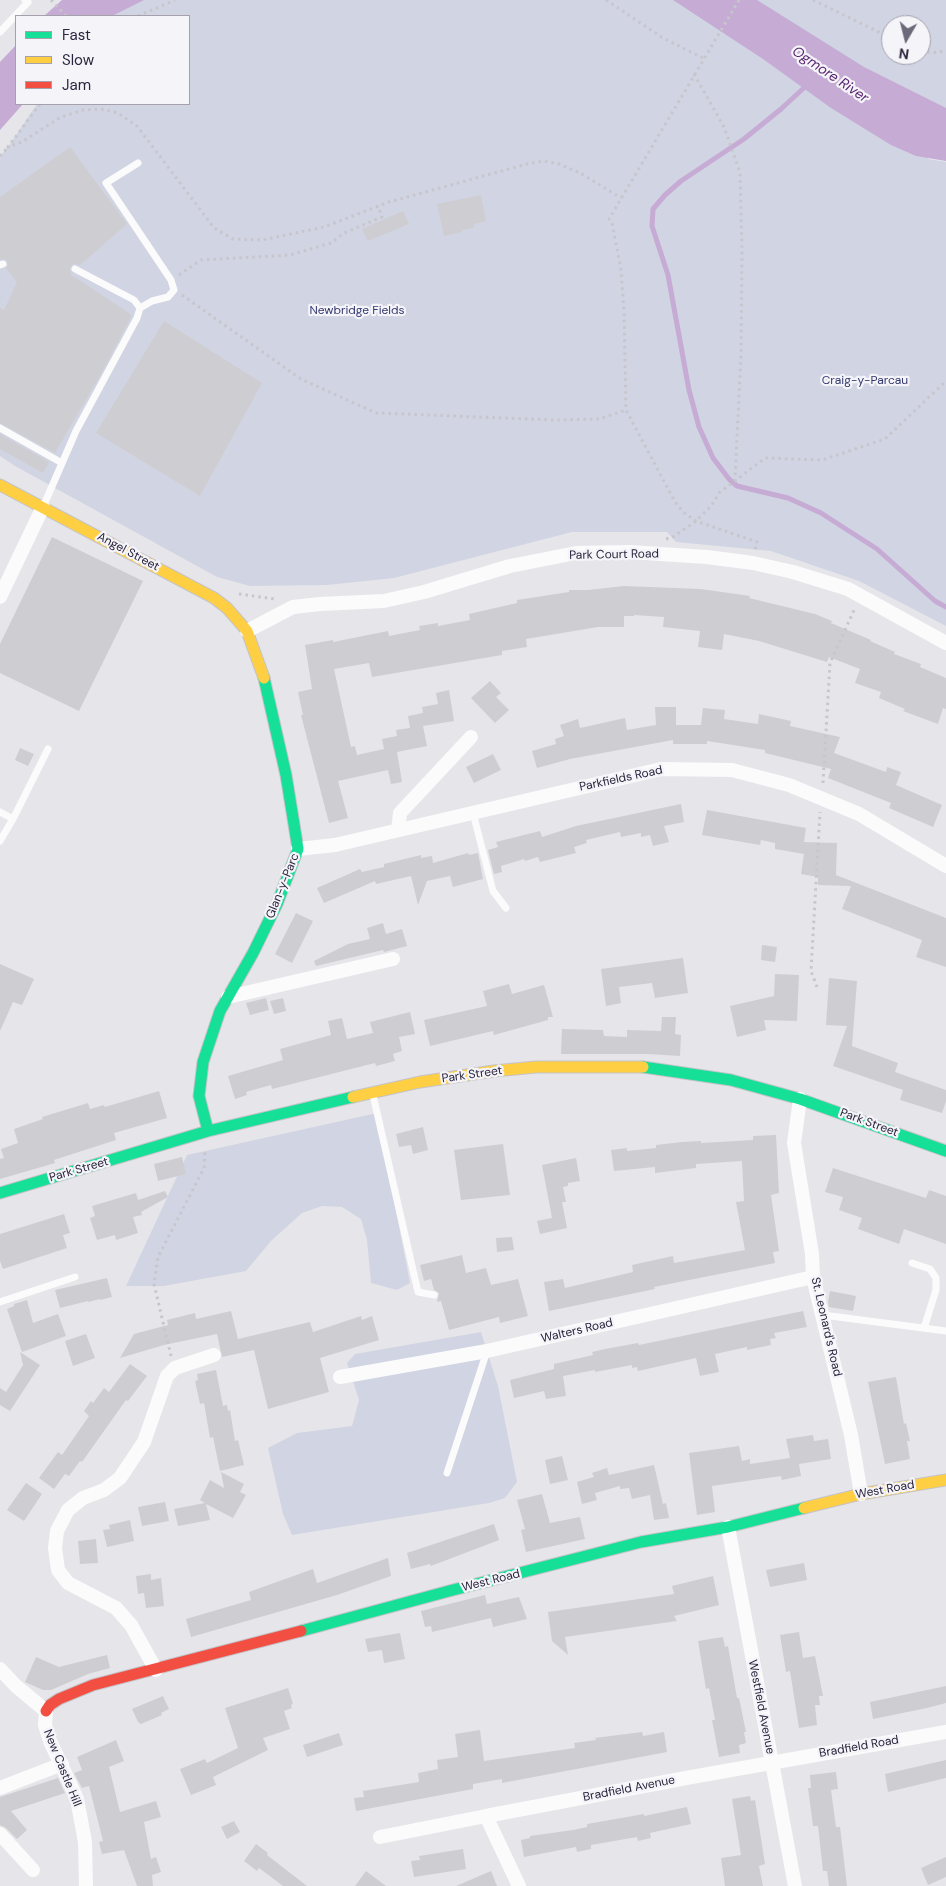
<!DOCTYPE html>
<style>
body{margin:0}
#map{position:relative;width:946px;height:1886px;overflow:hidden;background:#e6e6ea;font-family:"DM Sans",sans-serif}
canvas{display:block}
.legend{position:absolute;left:15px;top:15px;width:175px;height:90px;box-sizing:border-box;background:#f4f4f9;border:1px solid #a4a1ad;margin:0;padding:6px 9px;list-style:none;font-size:15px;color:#2b253c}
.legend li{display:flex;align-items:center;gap:10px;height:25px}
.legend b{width:25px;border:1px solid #a4a1ad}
.north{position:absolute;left:881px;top:15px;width:50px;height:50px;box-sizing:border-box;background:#f4f4f9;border:1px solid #a4a1ad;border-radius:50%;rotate:188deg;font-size:14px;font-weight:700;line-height:20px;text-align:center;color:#2b253c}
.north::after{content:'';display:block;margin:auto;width:18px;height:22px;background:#6c6979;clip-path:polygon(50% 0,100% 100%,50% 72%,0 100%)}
</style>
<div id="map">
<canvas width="946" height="1886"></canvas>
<ul class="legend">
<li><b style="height:6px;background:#16e098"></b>Fast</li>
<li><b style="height:6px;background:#ffcf43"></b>Slow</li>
<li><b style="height:6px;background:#f24e42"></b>Jam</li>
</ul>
<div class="north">N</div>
</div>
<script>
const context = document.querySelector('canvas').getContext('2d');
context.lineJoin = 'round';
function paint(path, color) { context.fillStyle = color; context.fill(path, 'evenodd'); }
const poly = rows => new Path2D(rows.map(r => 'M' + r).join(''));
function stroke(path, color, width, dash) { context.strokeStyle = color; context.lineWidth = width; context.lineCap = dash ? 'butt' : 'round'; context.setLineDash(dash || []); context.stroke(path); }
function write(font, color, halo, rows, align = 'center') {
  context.font = font + ' "DM Sans",sans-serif'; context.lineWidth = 4.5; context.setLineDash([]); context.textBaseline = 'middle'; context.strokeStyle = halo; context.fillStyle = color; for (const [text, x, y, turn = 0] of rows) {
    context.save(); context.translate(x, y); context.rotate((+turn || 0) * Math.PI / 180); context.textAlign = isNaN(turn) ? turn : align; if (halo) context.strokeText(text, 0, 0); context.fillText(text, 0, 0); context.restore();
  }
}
paint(poly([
 [106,0,946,0,946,118,928,159,946,162,946,626,859,581,771,551,676,542,667,532,572,532,394,578,327,585,250,586,217,577,15,466,0,456,0,156,8,147,37,104,189,104,189,16,95,16],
 [891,25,921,25,921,55,891,55],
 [377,1113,410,1283,397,1290,371,1283,367,1240,361,1219,342,1207,322,1206,302,1213,271,1241,246,1271,164,1286,126,1286,187,1155],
 [481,1332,498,1386,517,1482,505,1498,489,1503,292,1535,283,1514,268,1448,297,1433,352,1426,359,1400,347,1363,355,1354]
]), '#d1d4e2');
paint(poly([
 [62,0,144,0,112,16,44,16],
 [673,0,757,0,864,67,946,108,946,161,916,156,891,145,831,108,763,59],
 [16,45,16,104,23,104,0,130,0,62]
]), '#c6abd4');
stroke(poly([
 [807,85,781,109,744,139,681,181,665,195,653,209,652,226,668,275,689,390,699,427,713,458,729,479,737,486,788,498,821,513,877,549,935,601,946,607]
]), '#c6abd4', 5);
paint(poly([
 [70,147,127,224,80,265,75,264,72,265,70,269,71,273,70,274,132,315,101,374,55,453,0,423,0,308,4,310,17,282,6,268,8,265,7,260,0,259,0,197],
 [481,195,486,221,474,224,474,228,462,230,462,232,444,236,437,204],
 [403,211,409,224,368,241,362,229],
 [164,321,262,383,200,496,96,433],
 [0,434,49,462,43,473,0,449],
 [52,537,143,581,79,711,0,673,0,644],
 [624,586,701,589,750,596,749,598,815,614,832,621,831,623,871,640,870,641,895,652,894,654,921,664,920,667,946,678,946,709,943,708,938,724,903,711,905,709,879,698,881,692,855,683,860,669,829,657,827,662,759,641,724,634,722,650,698,647,700,631,663,627,664,617,634,615,634,616,624,616,624,627,598,627,526,639,527,647,502,651,502,655,372,677,369,663,334,669,351,747,355,746,357,755,384,749,382,739,397,736,396,730,410,728,408,716,423,713,422,707,438,704,436,693,449,690,454,721,423,726,427,746,397,752,402,782,391,784,388,770,338,781,348,818,329,823,301,715,303,715,298,692,312,689,305,645,333,640,333,642,388,631,389,636,420,630,419,626,438,623,438,626,470,620,469,614,517,603,517,600,569,592,569,590,588,590],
 [490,681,501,693,496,697,509,710,495,723,471,698],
 [655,707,676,707,676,725,701,725,703,708,725,710,724,719,758,724,759,714,791,721,790,726,840,737,834,753,886,772,887,767,901,772,896,785,942,805,933,827,889,808,891,803,828,778,831,769,765,753,765,750,707,741,707,744,673,744,673,740,570,759,537,768,532,751,556,744,555,739,564,736,560,725,578,719,580,728,625,718,627,730,656,725],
 [20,748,34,754,28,766,15,760],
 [493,754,501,770,474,783,466,767],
 [681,804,684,822,664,826,669,842,653,846,650,835,641,837,641,833,621,837,620,832,586,840,587,843,574,847,576,853,540,862,538,857,525,861,524,859,501,866,502,872,494,874,488,850,498,847,496,842,540,831,542,837,576,826],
 [707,810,806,828,804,842,837,843,836,875,946,918,946,967,916,957,922,940,842,909,851,886,818,885,818,877,801,874,804,854,775,849,775,843,761,840,760,845,702,835],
 [468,853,469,855,478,853,483,879,453,887,450,876,427,881,418,905,411,876,376,884,375,881,324,903,317,888,360,869,362,872,384,867,384,864,421,855,421,858,432,856,433,863],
 [296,913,313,921,292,963,275,954],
 [383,923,386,934,402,929,407,946,384,952,383,950,316,966,314,961,348,944,370,939,367,928],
 [762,945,777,947,775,962,761,960],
 [683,958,688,993,655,998,652,983,619,987,621,1003,606,1006,601,969],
 [0,964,34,979,22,1005,13,1002,0,1031],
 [775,974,799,975,797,1021,764,1020,766,1030,737,1037,730,1006,774,996],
 [829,978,857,981,852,1046,898,1063,895,1072,946,1090,946,1101,942,1113,900,1100,903,1090,833,1066,847,1026,826,1025],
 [509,984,512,994,544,985,553,1017,548,1017,548,1020,494,1035,493,1031,430,1046,424,1020,487,1006,483,991],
 [266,998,269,1010,250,1015,246,1003],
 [283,998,286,1011,274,1014,270,1001],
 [410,1012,415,1034,399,1037,402,1051,393,1054,395,1061,376,1066,375,1063,272,1089,271,1085,246,1092,247,1095,235,1099,228,1076,283,1060,280,1049,331,1035,328,1021,342,1018,347,1039,373,1033,370,1022],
 [662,1017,676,1017,675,1034,681,1035,680,1056,647,1054,561,1054,562,1029,603,1030,604,1036,627,1037,627,1030,661,1031],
 [159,1091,167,1118,114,1133,116,1140,54,1160,55,1163,0,1179,0,1159,4,1158,1,1149,18,1143,14,1129,43,1119,42,1117,88,1103,90,1109,104,1105,105,1107],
 [423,1127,428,1150,413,1154,411,1145,399,1147,396,1134],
 [776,1135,779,1193,771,1195,779,1251,773,1252,775,1263,654,1287,655,1289,549,1311,544,1282,563,1279,565,1288,633,1272,632,1265,673,1256,674,1263,745,1250,736,1202,744,1201,742,1161,696,1164,696,1168,655,1173,655,1167,614,1171,611,1150,627,1148,627,1151,656,1148,656,1145,682,1142,701,1141,701,1143,753,1140,753,1136],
 [503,1144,510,1195,461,1200,454,1150],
 [182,1157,186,1174,158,1181,154,1164],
 [576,1158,580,1181,568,1183,568,1186,563,1187,566,1202,562,1202,567,1228,540,1234,537,1221,552,1218,542,1165],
 [833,1168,926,1198,929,1190,946,1196,946,1244,904,1229,899,1244,858,1229,862,1218,839,1210,843,1197,825,1192],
 [165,1191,168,1197,141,1212,142,1215,133,1217,138,1233,116,1240,115,1235,97,1240,90,1218,95,1216,92,1206,136,1193,138,1200],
 [64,1214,70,1233,63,1235,67,1248,3,1269,0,1261,0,1234],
 [512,1237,514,1250,497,1252,496,1238],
 [462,1255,466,1273,486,1268,491,1285,518,1279,528,1316,500,1323,499,1317,449,1330,441,1301,437,1302,439,1293,434,1290,431,1279,424,1281,420,1265],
 [107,1278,112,1297,100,1300,100,1299,88,1302,88,1301,60,1308,55,1290],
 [830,1291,856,1296,853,1311,829,1307,828,1302],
 [27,1300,33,1323,58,1314,66,1336,22,1352,7,1309,14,1306,14,1304],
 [231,1311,238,1339,310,1322,313,1332,361,1316,362,1320,372,1316,379,1340,320,1358,329,1392,268,1409,254,1350,222,1357,217,1334,164,1345,120,1358,134,1334,168,1325,167,1320,195,1313,196,1319],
 [803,1311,807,1327,774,1333,776,1338,770,1339,771,1345,747,1350,747,1347,715,1354,719,1372,700,1376,696,1358,638,1371,637,1367,632,1368,632,1365,595,1372,595,1370,563,1376,566,1396,546,1399,544,1391,514,1398,510,1380,554,1369,554,1364,593,1355,592,1352,605,1349,638,1343,639,1345],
 [86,1334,95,1358,73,1366,65,1341],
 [20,1352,40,1365,10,1411,0,1405,0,1388,6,1392,23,1365],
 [130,1364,147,1376,128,1401,126,1400,82,1462,80,1461,69,1476,65,1474,54,1489,39,1478,58,1452,62,1455,89,1416,84,1411,91,1401,93,1403,104,1388,109,1392],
 [216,1370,223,1406,227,1405,228,1411,230,1410,235,1441,238,1440,244,1465,220,1471,213,1437,210,1438,204,1403,200,1404,195,1381,198,1380,197,1374],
 [896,1377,904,1424,906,1423,910,1441,907,1441,910,1459,885,1464,868,1382],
 [813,1435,814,1441,828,1439,831,1459,799,1464,801,1476,782,1480,781,1476,712,1486,715,1512,697,1515,689,1453,739,1446,742,1461,750,1459,750,1464,790,1458,786,1439],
 [562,1456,568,1480,550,1484,545,1460],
 [654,1465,663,1504,666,1503,669,1518,654,1520,650,1495,632,1499,629,1488,620,1489,620,1486,595,1493,597,1500,582,1504,577,1482,594,1477,592,1473,607,1468,609,1475],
 [221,1472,244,1484,240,1492,246,1495,233,1518,206,1504,210,1520,178,1526,174,1509,205,1503,200,1500,210,1480,224,1488],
 [26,1483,42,1494,24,1521,7,1510],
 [542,1494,550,1523,580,1517,585,1539,526,1552,521,1530,525,1529,517,1500],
 [165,1502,169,1521,142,1526,138,1507],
 [130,1520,134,1541,107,1547,103,1530,110,1529,109,1525],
 [494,1524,499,1540,431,1566,430,1564,411,1569,407,1553],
 [96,1539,98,1563,80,1564,78,1541],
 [388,1558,391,1576,337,1595,191,1637,186,1619,251,1600,249,1592,313,1569,317,1583],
 [804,1563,807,1580,770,1587,766,1570],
 [151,1574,151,1580,161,1578,164,1606,146,1608,144,1593,138,1594,136,1576],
 [713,1576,719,1605,674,1616,677,1621,565,1637,568,1655,552,1641,548,1612,674,1594,672,1586],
 [485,1595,487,1604,519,1597,527,1619,493,1627,491,1618,432,1632,431,1626,425,1627,421,1611],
 [799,1632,803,1658,815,1656,823,1696,819,1696,820,1705,815,1705,817,1725,799,1728,790,1671,786,1672,780,1635],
 [400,1633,405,1659,384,1663,382,1650,368,1652,365,1639],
 [723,1637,725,1647,728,1646,737,1698,739,1698,746,1732,744,1732,746,1743,739,1745,740,1753,719,1757,712,1720,715,1720,709,1688,706,1689,698,1641],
 [107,1655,110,1668,88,1674,51,1690,43,1690,25,1682,36,1657,59,1667],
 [946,1686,946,1703,927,1708,873,1719,870,1702],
 [288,1688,293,1704,291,1705,292,1708,284,1711,290,1729,263,1738,268,1750,213,1777,216,1785,191,1795,180,1769,205,1759,207,1763,238,1748,225,1708],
 [163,1696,169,1709,161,1713,162,1715,141,1724,138,1722,132,1709],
 [480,1730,484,1761,575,1748,574,1743,596,1740,595,1738,642,1732,643,1736,664,1732,667,1752,502,1783,502,1779,473,1784,473,1789,356,1811,354,1798,364,1797,363,1791,419,1782,418,1773,438,1769,437,1760,458,1757,455,1734],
 [339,1733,343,1745,307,1757,303,1745],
 [116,1740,124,1761,109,1767,120,1812,156,1801,161,1817,144,1822,151,1859,156,1857,161,1872,152,1875,153,1886,137,1886,124,1850,102,1854,99,1842,103,1841,89,1786,82,1788,74,1773,82,1770,77,1757],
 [946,1760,946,1778,888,1792,885,1774],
 [836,1772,838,1789,831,1790,836,1827,840,1827,847,1886,829,1886,827,1871,823,1871,818,1826,813,1826,808,1788,811,1788,810,1775],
 [58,1778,65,1793,11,1811,27,1830,17,1839,6,1828,0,1825,0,1797],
 [750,1796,751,1801,755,1800,765,1864,759,1866,763,1886,725,1886,721,1858,741,1855,732,1799],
 [687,1807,691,1824,650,1833,651,1838,638,1841,637,1837,591,1845,591,1849,577,1852,576,1847,524,1857,521,1840,530,1838,530,1836,573,1830,587,1827,587,1824,644,1814,644,1816],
 [234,1821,240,1832,227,1839,221,1827],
 [256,1844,268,1853,267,1855,307,1886,283,1886,259,1868,257,1871,244,1861],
 [463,1849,466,1869,414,1877,411,1861,420,1860,419,1856],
 [946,1857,946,1877,928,1885,921,1868],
 [366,1871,386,1886,355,1886],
 [491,1871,497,1886,456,1886]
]), '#ceced2');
const fast = poly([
 [643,1067,731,1080,800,1099,946,1151],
 [208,1131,199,1096,203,1062,220,1011,253,953,277,904,298,849,286,775,264,678],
 [0,1193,208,1131,353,1097],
 [301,1631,449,1591,641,1542,728,1527,804,1508]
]);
const slow = poly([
 [0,485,214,598,227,608,247,631,264,678],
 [353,1097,420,1082,494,1071,536,1067,643,1067],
 [804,1508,861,1494,946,1480]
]);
const jam = poly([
 [46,1711,50,1705,59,1699,93,1685,301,1631]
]);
stroke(fast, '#c4c3c9', 13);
stroke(slow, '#c4c3c9', 13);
stroke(jam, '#c4c3c9', 13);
stroke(poly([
 [51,0,66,16],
 [606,0,663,38,703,58],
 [739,0,609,219,612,223,621,270,624,311,626,410,675,502,683,512,696,521,757,542,755,550],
 [813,0,891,38],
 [138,16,175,0],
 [921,50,931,53,946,51],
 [694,74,724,127,740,172,742,251,741,355,735,480],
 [40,104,8,147,22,142,61,117,83,110,101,109,118,113,137,126,214,228,233,239,262,240,324,227,389,202,527,164,544,161,559,164,582,174,621,198],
 [0,156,8,147],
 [179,275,201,260,290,255,331,243,344,233,382,217,378,206],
 [182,295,301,379,376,413,555,420,599,419,626,410],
 [666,539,673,537,696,521,712,505,719,493,765,458,822,460,885,439,946,381],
 [239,594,275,599],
 [823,783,830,663,855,608],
 [817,987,811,971,820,812],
 [171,1356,154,1284,158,1257,204,1168,205,1151]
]), '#c7c6cd', 3, [2.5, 4]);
stroke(poly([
 [0,32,28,2,25,0],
 [0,265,3,264],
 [75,269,134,300,140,308],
 [0,428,62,463],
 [43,507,76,431,137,318,140,308,152,301,168,297,174,290,171,280,106,183,138,163],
 [0,812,13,819],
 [473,813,493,891,506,908],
 [0,841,13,819,48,749],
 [373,1095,418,1292,434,1295],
 [912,1263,930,1269,936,1278,936,1290,924,1328],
 [0,1302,75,1277],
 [823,1315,946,1331],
 [447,1473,487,1351]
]), '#fbfbfc', 7);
stroke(poly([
 [0,597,43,507],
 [247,631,293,607,320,604,384,601,424,592,510,566,576,553,629,552,707,557,753,563,793,572,848,589,946,643],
 [398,830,400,813,471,737],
 [298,849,335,845,661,769,732,770,789,785,859,814,946,866],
 [228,997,393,959],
 [800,1099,794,1143,812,1254,813,1277,851,1435,861,1494],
 [340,1377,487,1351,813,1277],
 [728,1527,795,1886],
 [0,1669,16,1686,46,1711,45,1725,50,1741,77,1799,85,1842,86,1886],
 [156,1670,131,1625,116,1608,68,1583,58,1570,55,1548,57,1531,68,1510,83,1498,104,1490,120,1478,144,1442,167,1376,175,1368,214,1355],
 [0,1788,62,1764],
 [0,1834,33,1870],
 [380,1837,486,1816],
 [519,1886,486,1816,686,1778,946,1732]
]), '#fbfbfc', 14);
stroke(fast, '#16e098', 11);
stroke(slow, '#ffcf43', 11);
stroke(jam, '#f24e42', 11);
write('12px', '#34396e', '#f4f4f9', [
 ["Newbridge Fields",357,311],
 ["Craig-y-Parcau",865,381]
]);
write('12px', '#2b253c', '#f4f4f9', [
 ["Angel Street",128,552,28],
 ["Park Court Road",614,555,-1],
 ["Parkfields Road",621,779,-12],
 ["Glan-y-Parc",283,886,-68],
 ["Park Street",472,1075,-8],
 ["Park Street",869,1123,20],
 ["Park Street",79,1170,-16],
 ["St. Leonard's Road",826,1327,77],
 ["Walters Road",577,1331,-13],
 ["West Road",885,1490,-10],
 ["West Road",491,1581,-14],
 ["Westfield Avenue",761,1707,79],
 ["Bradfield Road",859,1747,-10],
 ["New Castle Hill",62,1768,68],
 ["Bradfield Avenue",629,1789,-11]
]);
write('italic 14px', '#5b2671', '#f4f4f9', [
 ["Ogmore River",830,75,34]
]);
</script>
